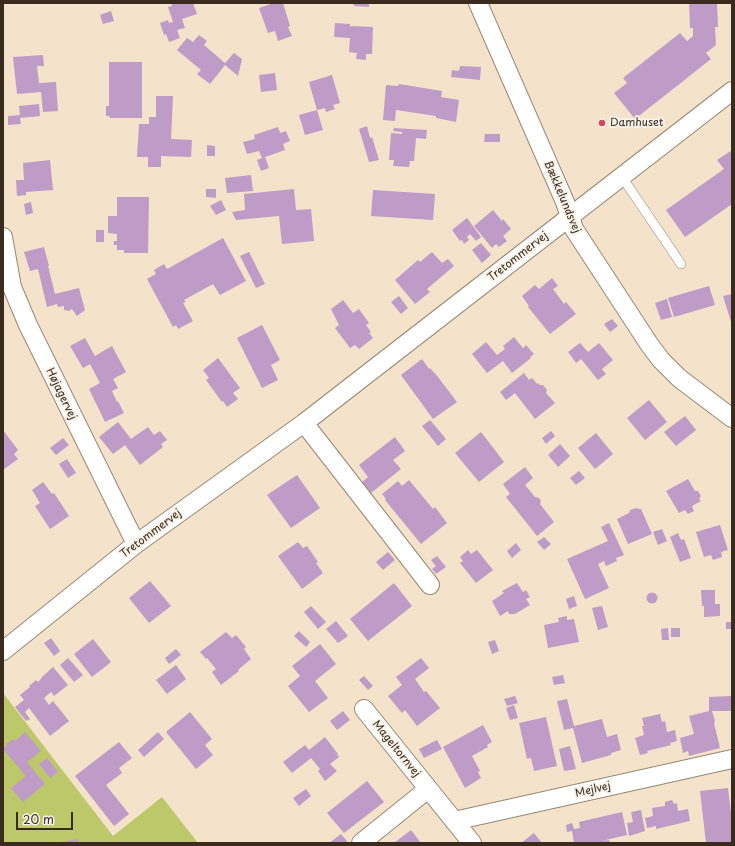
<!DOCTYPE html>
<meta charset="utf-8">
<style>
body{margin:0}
#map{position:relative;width:735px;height:846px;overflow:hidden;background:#f4e3ca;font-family:"Playpen Sans",sans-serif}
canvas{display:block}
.frame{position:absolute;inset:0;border:4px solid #3b2a1e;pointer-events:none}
.scale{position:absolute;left:16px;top:812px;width:57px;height:18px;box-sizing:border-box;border:2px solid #3b2a1e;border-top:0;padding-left:5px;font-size:12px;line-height:14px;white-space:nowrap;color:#3b2a1e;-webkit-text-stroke:3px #f7f3e8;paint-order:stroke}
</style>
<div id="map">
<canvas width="735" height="846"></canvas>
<div class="frame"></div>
<div class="scale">20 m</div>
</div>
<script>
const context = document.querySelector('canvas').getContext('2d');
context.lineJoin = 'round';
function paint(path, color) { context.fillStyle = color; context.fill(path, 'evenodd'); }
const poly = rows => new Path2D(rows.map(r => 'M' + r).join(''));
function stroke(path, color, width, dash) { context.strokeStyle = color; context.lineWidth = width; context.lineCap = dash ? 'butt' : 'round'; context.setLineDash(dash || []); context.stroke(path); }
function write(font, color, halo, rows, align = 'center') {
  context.font = font + ' "Playpen Sans",sans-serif'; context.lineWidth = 4; context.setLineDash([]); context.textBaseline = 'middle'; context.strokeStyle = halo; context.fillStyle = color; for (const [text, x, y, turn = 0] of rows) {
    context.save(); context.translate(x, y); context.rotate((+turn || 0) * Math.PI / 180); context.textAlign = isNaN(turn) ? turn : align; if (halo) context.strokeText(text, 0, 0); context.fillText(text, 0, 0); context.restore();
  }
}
paint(poly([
 [3,693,113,836,162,797,198,843,3,843]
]), '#bcc86a');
paint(poly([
 [171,3,193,3,197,14,182,19,185,28,177,30,180,38,169,42,166,34,164,35,160,23,168,20,169,23,173,22,168,7,172,6],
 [274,3,283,3,290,26,288,27,292,36,278,41,275,31,268,33,259,8],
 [354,3,369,3,369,7,354,6],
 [689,3,717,3,718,27,715,27,716,45,706,53,711,59,635,119,614,93,627,83,623,78,680,33,687,41,693,36,693,28,690,28],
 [111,11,114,21,103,24,100,15],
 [335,23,350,24,350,27,351,27,351,26,373,27,372,54,366,54,366,60,356,59,357,53,349,52,350,38,334,37],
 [199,35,207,41,204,45,225,63,234,53,242,59,238,76,225,65,210,84,197,74,201,70,177,50,187,38,193,42],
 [43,55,44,66,37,66,39,83,56,82,58,111,43,112,41,92,17,94,13,57],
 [109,62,142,62,142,118,110,118,109,116,106,116,106,106,109,106],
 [460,66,481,67,480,80,451,77,452,70,459,71],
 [275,73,277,90,261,92,259,75],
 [332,75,340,103,333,105,335,109,326,112,325,108,317,110,323,130,305,135,299,115,317,110,309,82],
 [399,84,442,91,441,97,459,100,456,122,436,118,436,116,396,110,395,121,383,120,386,85,398,86],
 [156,96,173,96,171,139,192,140,191,157,161,156,161,167,148,167,148,157,137,157,139,124,149,124,149,117,156,117],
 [39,104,40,116,20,118,21,124,8,125,8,116,20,115,19,106],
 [367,126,370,138,372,137,379,160,369,162,359,129],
 [278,127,280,133,286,131,290,141,283,144,285,150,265,157,269,168,261,171,257,160,262,158,259,151,247,154,243,142,255,139,254,135],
 [394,128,427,130,426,139,416,138,414,161,410,161,409,167,393,166,394,160,389,160,391,133,402,134,402,132,393,131],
 [485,134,500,134,500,142,484,142],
 [207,145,215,146,215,156,207,156],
 [732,150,732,204,685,237,666,210,724,169,717,160],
 [50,160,53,190,26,192,26,195,17,196,16,180,24,180,23,163],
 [251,175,253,191,227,193,225,178],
 [206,189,216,189,216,198,206,197],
 [294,189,296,210,311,209,314,241,282,244,279,216,236,220,232,212,245,210,244,194],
 [373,190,435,194,433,220,371,216],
 [117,197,149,197,148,253,124,253,124,250,117,250,117,245,114,245,114,241,117,241,117,234,108,233,108,216,117,216],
 [221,200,226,210,216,215,210,206],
 [31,202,33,213,26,215,24,204],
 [493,210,502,221,503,219,511,229,503,236,507,241,499,247,496,244,492,248,474,226],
 [467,218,481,237,476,241,470,234,467,237,469,240,464,244,462,240,460,241,452,230],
 [96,230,104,230,104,242,96,242],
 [223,238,246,281,220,295,213,284,184,300,186,302,183,303,193,321,178,329,176,325,173,327,147,279,156,274,154,270,164,264,167,269],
 [481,243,491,255,482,263,472,250],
 [44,247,49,266,48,266,55,294,79,288,85,310,77,316,72,309,69,311,64,310,64,306,58,307,57,304,47,307,38,269,30,271,24,252],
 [249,252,265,284,256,288,240,256],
 [432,252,442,263,448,259,454,266,427,289,430,292,415,304,395,280,418,260,420,262],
 [552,278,558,286,553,289,564,304,566,302,576,314,550,334,528,307,529,306,522,296,535,285,539,289],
 [709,286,715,305,674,317,668,298],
 [732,294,732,325,723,296],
 [399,296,408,308,401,314,391,302],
 [667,299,672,317,661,320,655,303],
 [343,300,353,313,359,309,369,323,366,325,371,332,369,333,373,338,359,349,355,345,350,348,335,328,339,325,331,309],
 [612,319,618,326,610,332,604,324],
 [262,325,280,360,271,365,278,380,262,388,237,338],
 [514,337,523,348,526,345,534,354,530,357,531,358,512,373,503,361,487,373,472,354,486,342,497,355,505,349,503,346],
 [85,338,95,356,112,346,126,372,113,379,118,388,112,391,117,402,118,401,124,413,105,422,89,389,100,383,90,364,83,368,70,346],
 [580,343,588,352,599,343,613,360,602,369,606,374,598,380,581,359,576,363,568,352],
 [218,358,240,388,233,393,238,399,227,407,223,401,222,402,206,380,209,378,203,370],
 [422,359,429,369,430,368,438,377,457,402,433,419,401,375],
 [524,373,529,380,532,378,537,384,538,383,540,385,543,385,547,390,546,393,555,403,535,419,515,393,506,400,500,392],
 [649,400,667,422,645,440,627,418],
 [685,416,696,430,676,446,664,432],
 [430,420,446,439,438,446,422,426],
 [118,422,131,439,148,427,154,435,160,431,167,440,161,444,163,447,140,465,125,445,113,454,99,437],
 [3,430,18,450,14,454,18,459,3,470],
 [551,431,555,436,546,444,542,438],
 [481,432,504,462,479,482,455,453],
 [596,433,613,454,595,469,578,448],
 [395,437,405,451,393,460,401,469,371,493,362,482,368,477,359,465],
 [63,438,69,445,56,455,50,448],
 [560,444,570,456,558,467,548,455],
 [67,459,76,473,68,478,59,464],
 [525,467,533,478,525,485,535,497,539,498,541,501,540,504,554,522,537,536,506,497,510,494,503,484],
 [579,471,585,478,576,485,570,478],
 [297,475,320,508,291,528,267,495],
 [688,479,695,491,698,491,701,496,699,499,701,501,692,506,694,511,688,514,685,510,679,513,666,491],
 [409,480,433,509,435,507,447,523,421,544,385,500,386,499,382,494,398,481,402,486],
 [43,482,52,494,54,493,69,516,50,529,35,506,40,503,32,490],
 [636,508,640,509,641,509,652,534,628,544,617,519,629,513,630,510],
 [609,523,624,555,616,558,617,561,606,566,604,561,598,564,609,588,585,599,567,559,608,541,601,527],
 [720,525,728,550,721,552,722,557,713,560,711,555,704,557,696,532],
 [662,529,667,541,658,545,653,532],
 [678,533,681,540,684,539,691,558,680,562,670,537],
 [544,537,551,544,544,550,537,542],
 [298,542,303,548,307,546,318,562,316,563,323,573,302,589,278,556],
 [516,543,521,550,512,558,507,551],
 [468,550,471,554,477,550,493,570,476,583,460,563,463,561,460,557],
 [388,552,395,560,383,570,376,562],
 [437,556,446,567,436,574,432,569,436,566,431,560],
 [150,581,171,606,149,623,129,598],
 [394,583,412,606,368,641,350,619],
 [517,583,523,592,526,590,530,597,526,599,530,605,515,614,509,614,508,611,500,616,492,601,504,593,502,591],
 [701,590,715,590,715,604,720,604,720,616,704,617,704,606,702,606],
 '646.5 598a5.5 5.5 0 1 1 11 0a5.5 5.5 0 1 1-11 0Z',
 [574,596,577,606,569,609,566,599],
 [311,606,326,622,318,629,304,612],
 [602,606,608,627,598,630,592,608],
 [567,616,567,620,574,619,579,642,548,648,544,625,559,622,558,618],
 [336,621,348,636,338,643,326,629],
 [726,622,732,622,732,629,726,629],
 [668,628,669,640,662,640,661,629],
 [671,628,680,628,680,637,671,637],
 [299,631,310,642,306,647,294,636],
 [226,632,232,638,236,635,246,647,244,649,251,659,238,670,239,671,221,685,212,672,216,669,207,658,206,659,200,652],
 [51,638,60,651,54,656,44,643],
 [93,639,111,662,92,677,74,654],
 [495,640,499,651,492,654,488,642],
 [320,644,336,664,315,681,328,698,309,712,288,686,300,676,292,666],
 [176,649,181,655,169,664,165,658],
 [68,658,83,675,74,682,60,665],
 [421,658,429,668,415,679,424,692,426,691,440,708,417,726,405,710,402,713,388,696,402,685,396,677],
 [176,665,186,679,167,694,156,680],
 [53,667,68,685,54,696,51,692,44,698,49,705,53,701,69,721,50,736,29,708,25,712,30,719,26,721,15,707,24,700,20,695,30,687,29,686,36,680,38,682,41,679,41,678],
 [563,675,565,683,554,685,552,677],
 [364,676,373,686,368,690,359,680],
 [515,696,518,703,507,706,504,699],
 [732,696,732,711,712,711,715,721,714,723,720,748,689,756,688,751,683,753,680,738,694,734,689,716,709,711,709,697],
 [567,699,574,726,602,719,607,737,617,734,621,750,611,753,611,755,582,763,573,728,564,730,557,701],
 [514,705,518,718,510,720,506,708],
 [343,711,350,720,337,730,330,721],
 [190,712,212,739,205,745,213,755,196,769,166,732],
 [660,714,662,722,665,721,667,732,675,730,677,741,670,743,671,745,647,751,648,753,640,755,635,738,644,735,642,726,644,726,642,718],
 [546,717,557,766,534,771,531,758,527,759,519,723],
 [483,725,492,742,487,745,488,747,472,756,480,771,478,772,481,778,465,788,443,747],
 [25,732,41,751,27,762,45,784,23,802,11,788,26,776,3,749,7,746,6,744,13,739,15,741],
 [158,732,164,739,144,757,138,750],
 [325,737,338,754,337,754,339,757,330,764,337,771,325,781,318,771,320,769,311,758,292,773,283,762,305,745,309,750],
 [437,740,442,749,424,758,419,749],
 [119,742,132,758,119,768,122,773,106,785,129,814,114,826,75,776],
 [570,746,576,769,564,771,559,749],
 [47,758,58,772,50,778,39,764],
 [367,781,384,802,344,833,327,813],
 [728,788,732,822,732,843,706,843,700,791],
 [306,789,311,796,299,806,293,798],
 [672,800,674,804,677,803,678,811,688,809,690,821,656,829,656,826,647,828,645,818,653,816,652,808,665,806,665,802],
 [641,810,645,831,629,836,627,823,633,822,631,812],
 [622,812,627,835,601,841,609,840,610,843,574,843,572,831,567,832,566,825,572,823,574,829,580,828,579,822],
 [411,830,421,843,394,843],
 [534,833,542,843,521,843],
 [341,834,347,841,345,843,329,843],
 [78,839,78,843,61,843,61,842]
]), '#bf9bc7');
const service = poly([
 [622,177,681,264]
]);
const minor = poly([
 [478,3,565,202,574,229,649,344,661,360,679,378,732,418],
 [3,237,12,287,28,325,136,544],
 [304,423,430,585],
 [3,651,136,544,304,423,732,91],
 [364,709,472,843],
 [454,821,732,759],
 [361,843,428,789]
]);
stroke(service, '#988674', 10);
stroke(minor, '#988674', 20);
stroke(service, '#fff', 9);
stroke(minor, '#fff', 18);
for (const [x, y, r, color] of [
 [602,123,4,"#d1495b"]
]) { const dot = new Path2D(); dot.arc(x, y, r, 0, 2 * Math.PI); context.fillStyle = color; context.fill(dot); stroke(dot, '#f7f3e8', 1.5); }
write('11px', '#3b2a1e', '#f7f3e8', [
 ["Damhuset",610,123]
], 'left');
write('11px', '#3b2a1e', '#f7f3e8', [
 ["Bækkelundsvej",562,197,67],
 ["Tretommervej",518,257,-38],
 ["Højagervej",61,394,64],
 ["Tretommervej",151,534,-37],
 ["Mageltornvej",396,749,51],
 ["Mejlvej",593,790,-13]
]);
</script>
